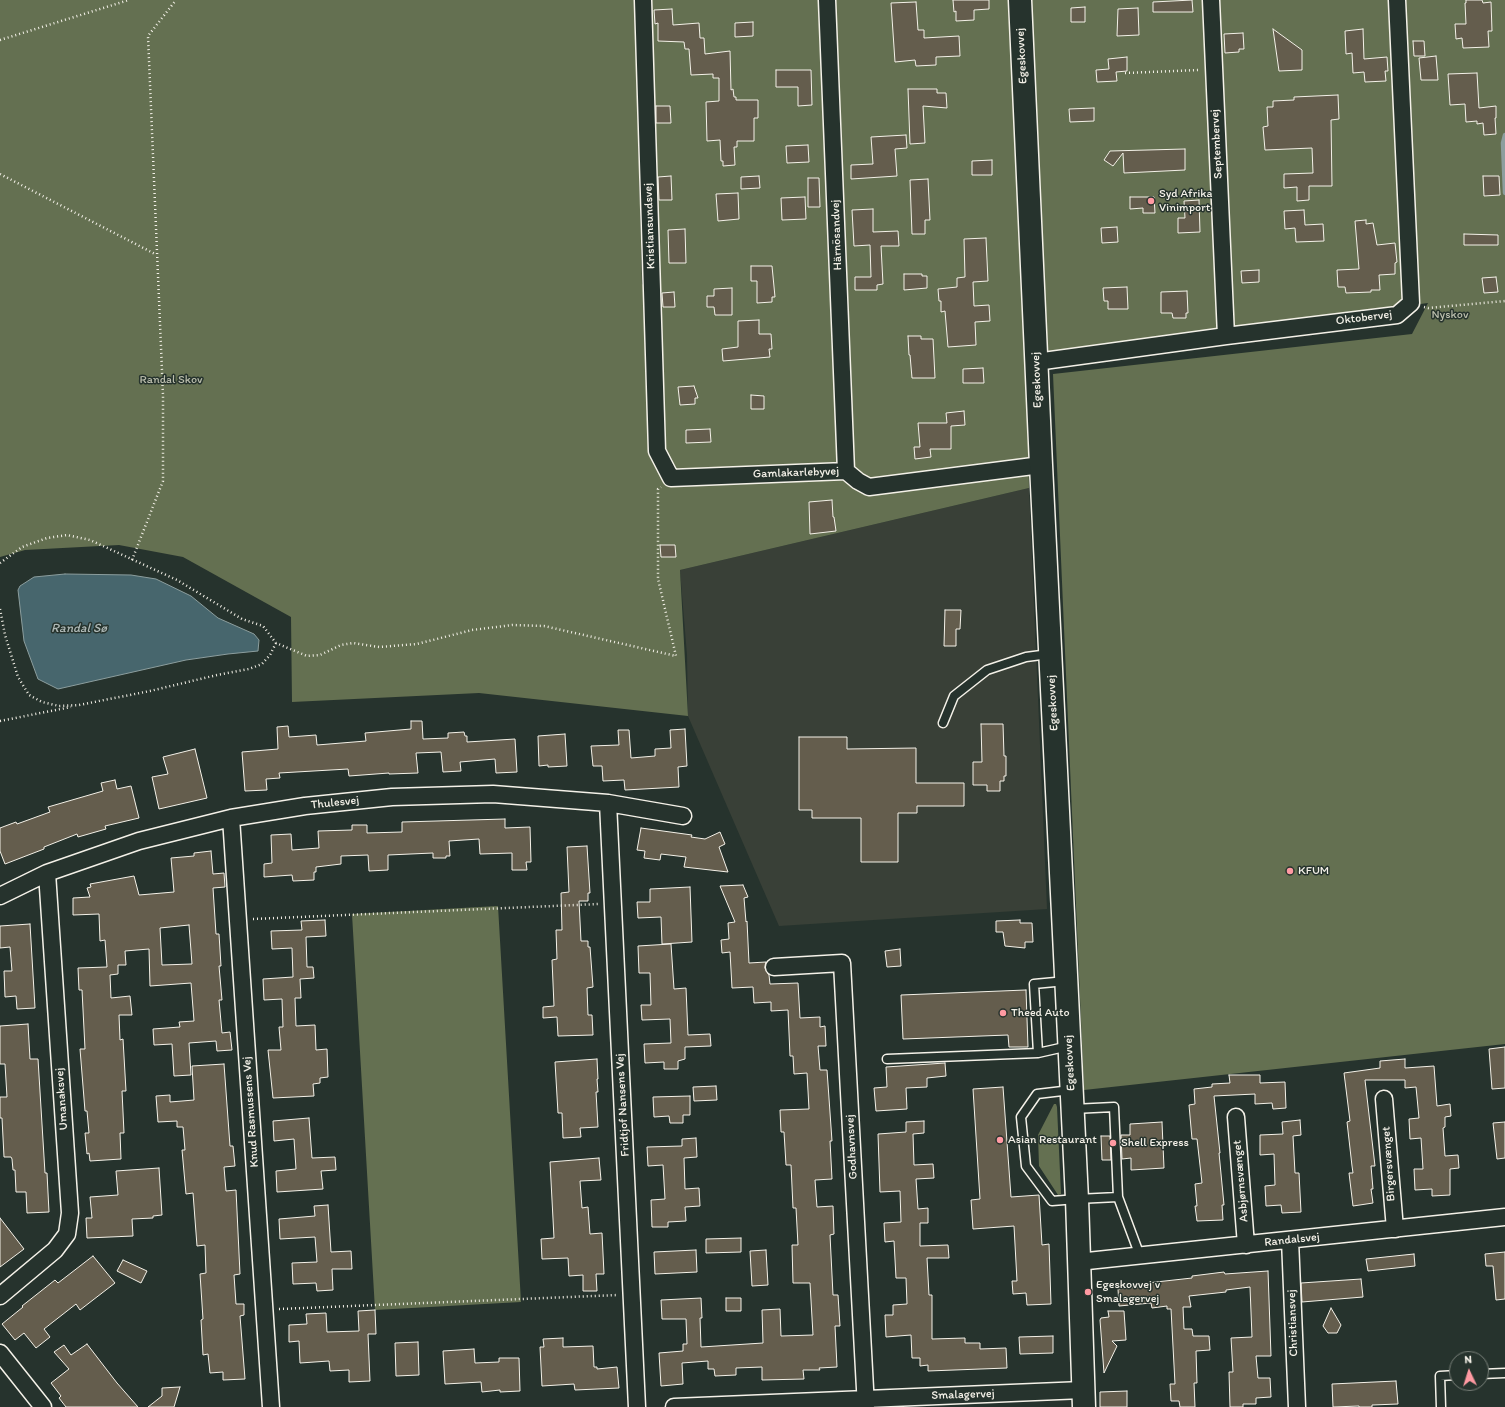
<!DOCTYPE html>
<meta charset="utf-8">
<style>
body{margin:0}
#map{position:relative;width:1505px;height:1407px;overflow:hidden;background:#26332d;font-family:Itim,sans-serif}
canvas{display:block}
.north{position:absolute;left:1449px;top:1351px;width:40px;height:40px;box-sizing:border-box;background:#26332d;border:1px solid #787f78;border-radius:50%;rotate:356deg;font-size:11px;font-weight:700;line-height:16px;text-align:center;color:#f4f1e8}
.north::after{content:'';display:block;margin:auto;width:14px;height:18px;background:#ff9aa2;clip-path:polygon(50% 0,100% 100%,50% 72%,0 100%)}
</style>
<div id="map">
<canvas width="1505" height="1407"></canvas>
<div class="north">N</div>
</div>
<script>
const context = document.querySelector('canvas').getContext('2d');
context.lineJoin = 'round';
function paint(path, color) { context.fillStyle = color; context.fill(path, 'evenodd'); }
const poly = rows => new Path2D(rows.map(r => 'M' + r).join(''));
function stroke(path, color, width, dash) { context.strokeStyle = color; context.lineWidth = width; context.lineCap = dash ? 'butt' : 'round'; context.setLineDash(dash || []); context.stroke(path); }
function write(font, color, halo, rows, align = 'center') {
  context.font = font + ' Itim,sans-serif'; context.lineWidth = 3; context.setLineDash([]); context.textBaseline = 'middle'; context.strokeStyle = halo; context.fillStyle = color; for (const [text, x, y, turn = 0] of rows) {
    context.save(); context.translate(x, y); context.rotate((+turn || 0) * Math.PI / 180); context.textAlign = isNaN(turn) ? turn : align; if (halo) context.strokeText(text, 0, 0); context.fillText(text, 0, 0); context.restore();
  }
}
paint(poly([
 [1029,488,1047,909,779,926,688,716,687,655,680,570]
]), '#394037');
paint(poly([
 [0,0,635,0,642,285,654,268,648,0,1505,0,1505,1044,1084,1090,1053,374,1412,334,1428,303,1026,355,1029,488,680,570,688,716,479,693,292,702,291,617,183,557,119,545,25,550,0,557],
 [498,906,521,1302,375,1310,352,914],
 [1054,1104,1056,1104,1057,1107,1061,1194,1058,1195,1039,1166,1038,1135]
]), '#647051');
const water = poly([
 [65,574,131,575,156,579,191,596,218,618,254,634,259,640,258,651,228,654,186,660,58,689,38,679,24,641,18,590,20,586,34,577,65,574]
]);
paint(water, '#47666d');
stroke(water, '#8c9e9e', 1);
stroke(poly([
 [1505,135,1503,143,1505,193]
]), '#8c9e9e', 4.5);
const building = poly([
 [953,0,989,0,989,9,974,10,974,20,956,21,956,11,954,12,953,0],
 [1192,0,1193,12,1153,12,1153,2,1192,0],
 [1466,0,1482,0,1483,3,1491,2,1492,31,1488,31,1489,47,1463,48,1462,38,1456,39,1455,24,1466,24,1465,3,1466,3,1466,0],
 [916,2,918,30,924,30,924,38,959,36,960,56,936,57,936,65,916,66,915,60,895,62,891,3,916,2],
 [1085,7,1085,22,1071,22,1071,8,1085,7],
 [1138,8,1139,35,1117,36,1118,9,1138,8],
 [672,9,673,25,699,23,700,38,704,38,705,54,730,51,731,90,733,89,734,97,736,97,736,100,758,100,758,118,754,118,754,141,737,141,737,147,734,147,735,165,723,166,723,161,721,161,720,140,707,141,706,102,719,101,719,78,713,78,713,74,691,75,689,49,685,49,684,42,658,41,658,23,655,24,654,10,672,9],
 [753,22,753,36,735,37,735,23,753,22],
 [1273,29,1302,50,1302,70,1279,71,1273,29],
 [1363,29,1364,59,1387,57,1388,71,1385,71,1386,81,1365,82,1364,72,1353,73,1352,53,1346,54,1345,31,1363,29],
 [1243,33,1244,49,1239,49,1239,52,1225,53,1224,34,1243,33],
 [1413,41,1424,41,1425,56,1414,56,1413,41],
 [1436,56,1438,80,1421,80,1419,58,1436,56],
 [1127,57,1127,71,1116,72,1117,81,1097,82,1096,70,1109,69,1108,59,1127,57],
 [776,70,811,70,812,105,798,106,798,87,776,87,776,70],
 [1477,73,1479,108,1496,106,1496,118,1495,118,1496,134,1484,135,1483,123,1477,124,1477,121,1466,122,1465,104,1450,105,1448,74,1477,73],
 [908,89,937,89,937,93,946,93,947,108,923,106,925,143,910,144,908,89],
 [1338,95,1339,119,1331,120,1332,186,1309,186,1309,200,1297,201,1297,187,1284,188,1284,174,1313,173,1312,148,1265,150,1263,127,1268,126,1267,107,1273,107,1273,101,1294,100,1294,97,1338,95],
 [656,106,670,106,671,123,656,123,656,106],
 [1094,108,1094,121,1070,122,1069,109,1094,108],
 [906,135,907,148,895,149,897,176,851,179,851,165,873,164,871,137,906,135],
 [808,145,809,162,787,163,786,146,808,145],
 [1185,149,1185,170,1124,173,1123,153,1113,166,1104,160,1110,151,1185,149],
 [992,160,992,175,972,175,972,161,992,160],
 [671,176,672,200,659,200,658,177,671,176],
 [759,176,760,188,741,189,741,177,759,176],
 [1483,176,1499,176,1500,195,1484,196,1483,176],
 [808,178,819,178,820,207,808,207,808,178],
 [928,179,930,220,925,220,925,234,912,234,910,180,928,179],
 [738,193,739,219,718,221,716,194,738,193],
 [805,197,806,219,782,220,781,198,805,197],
 [1130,197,1154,197,1155,213,1143,213,1143,208,1130,209,1130,197],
 [1199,200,1200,232,1178,233,1178,218,1185,218,1184,201,1199,200],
 [873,209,873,232,898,231,899,246,881,246,883,284,877,285,877,290,855,290,855,277,871,277,870,245,854,246,852,210,873,209],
 [1304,210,1305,225,1323,224,1324,241,1296,242,1295,228,1285,229,1284,211,1304,210],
 [1366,220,1366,224,1373,223,1377,245,1395,243,1397,262,1395,263,1395,274,1379,275,1380,290,1371,290,1371,292,1346,293,1345,287,1338,287,1337,270,1359,269,1355,221,1366,220],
 [1117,227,1118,242,1102,243,1101,228,1117,227],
 [685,229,686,263,669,263,668,230,685,229],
 [1464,234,1498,235,1498,245,1464,245,1464,234],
 [986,238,988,281,973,282,974,306,989,305,990,321,975,322,976,345,948,347,945,311,941,312,941,301,939,301,938,289,957,287,957,278,965,277,964,239,986,238],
 [751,266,772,266,775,297,772,297,772,302,757,303,757,281,751,281,751,266],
 [1259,270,1259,282,1242,283,1241,271,1259,270],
 [904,274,922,274,922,276,927,276,927,288,904,290,904,274],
 [1496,277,1498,292,1484,293,1482,278,1496,277],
 [1127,287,1128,309,1108,309,1108,301,1104,301,1103,288,1127,287],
 [732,288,732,315,715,315,714,307,707,307,707,296,714,296,714,289,732,288],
 [1187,291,1188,313,1186,313,1186,318,1173,318,1172,313,1161,313,1161,292,1187,291],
 [674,292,675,307,663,307,662,293,674,292],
 [759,320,759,334,771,334,772,349,769,349,770,357,723,361,722,349,738,347,738,321,759,320],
 [908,336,921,336,921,339,933,339,935,378,912,378,910,355,909,355,908,336],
 [983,368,984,383,963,383,963,369,983,368],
 [694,386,698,398,695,398,695,404,680,405,678,387,694,386],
 [751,395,764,396,764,409,751,409,751,395],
 [964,411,965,425,951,426,951,449,930,449,931,457,915,459,914,447,920,447,918,423,947,423,946,413,964,411],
 [710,429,711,442,686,443,686,430,710,429],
 [832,500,833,517,834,517,836,531,810,534,809,502,832,500],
 [660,545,675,545,676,557,661,557,660,545],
 [945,610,961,610,960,629,956,629,956,646,944,646,945,610],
 [411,721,422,721,423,739,448,738,448,733,464,732,465,736,467,736,467,742,515,739,517,772,496,773,495,759,460,762,461,771,443,772,441,752,416,753,418,773,389,774,389,773,349,776,348,769,279,773,280,778,266,779,267,790,245,791,242,752,278,749,277,727,288,726,289,737,316,735,317,745,366,741,365,733,411,729,411,721],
 [981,724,1003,724,1004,756,1006,756,1006,776,1004,776,1004,781,1000,781,1000,791,987,791,987,785,973,785,973,762,982,762,981,724],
 [685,729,687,766,678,767,679,787,625,790,624,780,603,781,602,766,593,766,591,746,619,745,618,730,629,730,631,758,655,756,655,749,671,748,670,730,685,729],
 [565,734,567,766,548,767,548,765,539,766,538,736,565,734],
 [799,737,847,737,847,749,916,748,916,783,964,783,964,806,917,806,917,813,898,813,898,862,861,862,861,818,812,818,812,810,799,810,799,737],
 [195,749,207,798,159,809,152,777,168,774,163,757,195,749],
 [115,780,117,789,131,786,139,818,105,826,106,829,78,837,77,834,44,847,44,849,5,864,0,851,0,828,16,822,17,824,50,812,48,807,103,791,101,783,115,780],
 [505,819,505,828,530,827,531,862,526,862,527,870,512,870,512,853,480,854,479,839,449,841,450,856,446,856,446,858,433,858,433,853,388,855,388,870,369,871,368,855,341,856,341,864,316,867,316,872,314,872,314,880,293,881,292,875,264,877,264,864,272,863,271,835,291,834,292,850,319,848,318,831,352,830,352,825,367,825,367,833,402,832,402,822,505,819],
 [641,828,692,835,691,837,705,839,720,832,725,844,719,847,728,872,684,867,686,857,661,854,660,860,644,858,645,851,637,850,641,828],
 [587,846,590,893,588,893,588,901,579,901,581,941,588,941,588,947,590,947,593,987,587,988,588,1015,592,1015,593,1035,558,1036,557,1017,543,1018,543,1007,554,1006,552,960,557,959,556,930,562,930,561,893,569,892,567,847,587,846],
 [211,851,213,874,224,873,225,887,213,888,216,934,219,934,221,966,219,966,222,1000,219,1000,222,1033,230,1032,232,1050,217,1051,216,1041,189,1043,191,1075,174,1076,172,1044,154,1045,153,1029,180,1027,179,1022,194,1021,191,983,150,986,149,949,125,951,126,965,118,965,118,974,110,975,111,998,130,996,132,1015,119,1015,120,1040,123,1039,126,1091,122,1091,124,1133,120,1133,121,1159,90,1161,89,1153,87,1154,85,1133,89,1133,87,1111,85,1111,80,1049,85,1049,82,990,79,990,78,968,107,967,105,940,100,941,99,914,73,915,73,898,90,897,87,888,91,887,90,884,134,876,139,895,174,892,171,858,194,856,194,853,211,851],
 [189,925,192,964,162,965,160,928,189,925],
 [743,885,748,897,744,898,746,922,747,921,749,963,766,962,765,968,769,975,770,984,798,983,800,1018,820,1017,820,1027,825,1026,826,1046,818,1046,820,1070,827,1070,832,1141,830,1141,832,1179,815,1180,817,1207,833,1206,834,1234,830,1235,833,1295,838,1295,840,1326,835,1326,837,1367,819,1368,820,1370,803,1370,804,1379,762,1380,762,1367,736,1368,736,1375,715,1376,714,1369,708,1369,708,1361,682,1363,683,1384,661,1386,659,1353,683,1351,683,1344,687,1344,686,1319,662,1319,661,1300,701,1298,702,1318,700,1318,701,1347,763,1343,762,1310,780,1309,781,1336,813,1335,810,1283,793,1283,792,1245,798,1245,796,1208,793,1208,791,1165,786,1165,784,1132,781,1132,780,1110,809,1109,807,1073,794,1074,793,1056,790,1056,788,1010,771,1011,771,1002,754,1003,753,987,732,988,730,952,722,953,721,940,729,939,728,923,735,922,720,886,743,885],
 [690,887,692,942,662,944,661,917,638,918,637,902,650,902,650,889,690,887],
 [325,920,326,936,306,937,307,967,313,967,314,978,300,979,301,998,295,998,296,1026,315,1025,316,1050,327,1049,328,1077,320,1078,320,1083,313,1084,314,1096,273,1098,268,1050,281,1050,279,1027,283,1027,282,999,264,1000,263,979,293,977,292,948,272,949,271,931,302,930,301,921,325,920],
 [1020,920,1020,923,1032,923,1033,942,1025,942,1025,948,1005,946,1003,932,996,932,996,921,1020,920],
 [30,924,35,1008,17,1009,16,996,5,997,4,971,12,971,10,947,0,948,0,926,30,924],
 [671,944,674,989,686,988,688,1035,710,1034,711,1046,685,1047,685,1059,678,1061,678,1069,664,1069,664,1062,645,1063,644,1044,671,1043,670,1019,642,1020,641,1005,651,1005,650,973,639,973,638,946,671,944],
 [900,949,901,966,887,967,885,951,900,949],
 [1026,990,1028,1047,1009,1047,1008,1035,903,1039,901,995,1026,990],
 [28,1024,30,1059,38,1059,45,1173,47,1173,49,1212,27,1213,26,1192,16,1192,15,1170,13,1170,12,1159,11,1157,4,1157,2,1118,0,1118,0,1097,7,1097,5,1064,0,1064,0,1026,28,1024],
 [1505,1047,1505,1088,1492,1089,1489,1049,1505,1047],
 [597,1059,598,1079,597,1079,598,1092,596,1092,598,1127,580,1128,581,1137,563,1138,562,1113,558,1113,555,1062,597,1059],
 [1405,1059,1405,1068,1434,1066,1437,1106,1450,1104,1451,1116,1445,1117,1445,1127,1443,1128,1445,1156,1458,1155,1459,1168,1450,1169,1450,1195,1432,1196,1432,1189,1415,1190,1414,1169,1423,1169,1421,1138,1410,1139,1409,1119,1419,1118,1416,1087,1405,1088,1405,1080,1365,1080,1375,1166,1371,1166,1373,1189,1371,1189,1373,1203,1353,1206,1349,1173,1353,1173,1352,1166,1347,1122,1350,1121,1344,1073,1380,1068,1380,1061,1405,1059],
 [945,1063,946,1076,927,1078,927,1087,906,1088,907,1109,876,1111,874,1088,887,1087,886,1067,945,1063],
 [224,1064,230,1146,233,1146,235,1166,224,1167,226,1191,236,1190,240,1274,234,1275,236,1304,244,1304,244,1315,240,1316,245,1379,223,1380,223,1372,210,1373,208,1354,203,1355,201,1320,203,1319,200,1274,206,1273,205,1245,197,1246,193,1193,186,1194,182,1150,185,1150,183,1127,177,1127,177,1121,158,1122,156,1096,170,1095,170,1102,194,1100,192,1066,224,1064],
 [1229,1075,1260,1075,1260,1083,1285,1082,1286,1108,1273,1109,1272,1103,1255,1104,1255,1094,1214,1096,1220,1153,1219,1153,1224,1205,1222,1205,1223,1220,1197,1221,1195,1206,1197,1206,1195,1184,1202,1183,1197,1139,1192,1139,1189,1105,1195,1104,1194,1089,1212,1087,1212,1084,1230,1083,1229,1075],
 [716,1086,717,1100,694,1101,693,1087,716,1086],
 [1003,1087,1011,1197,1039,1195,1042,1245,1049,1244,1051,1304,1027,1305,1026,1293,1013,1294,1012,1281,1017,1281,1014,1226,973,1229,971,1200,980,1199,973,1089,1003,1087],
 [690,1096,690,1115,683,1115,683,1123,670,1123,669,1116,654,1117,653,1097,690,1096],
 [309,1118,312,1158,335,1157,336,1170,321,1171,323,1189,277,1192,276,1171,296,1169,294,1139,274,1141,273,1121,309,1118],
 [1300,1120,1301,1135,1293,1136,1295,1173,1299,1173,1301,1212,1282,1213,1281,1205,1266,1206,1265,1186,1275,1185,1274,1154,1260,1155,1260,1135,1283,1134,1282,1122,1300,1120],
 [924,1121,924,1133,913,1134,914,1165,933,1164,934,1178,916,1179,918,1209,928,1208,928,1223,920,1223,920,1246,948,1245,949,1258,927,1258,929,1295,932,1295,932,1339,965,1338,965,1343,980,1343,980,1349,1006,1348,1007,1368,928,1371,928,1365,920,1366,920,1358,912,1358,911,1335,886,1337,885,1315,893,1315,893,1305,907,1304,906,1278,896,1278,894,1241,885,1242,884,1223,901,1222,900,1191,880,1192,878,1134,906,1132,906,1122,924,1121],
 [1162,1122,1164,1168,1131,1170,1131,1158,1122,1159,1121,1135,1130,1135,1130,1124,1162,1122],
 [1505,1122,1505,1158,1497,1159,1493,1123,1505,1122],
 [1101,1136,1110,1136,1111,1160,1102,1160,1101,1136],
 [696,1138,697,1157,684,1158,685,1189,699,1188,700,1206,685,1207,686,1221,668,1222,668,1227,652,1227,651,1200,665,1199,663,1165,648,1166,647,1147,682,1146,682,1139,696,1138],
 [599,1158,601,1180,580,1181,582,1208,588,1207,590,1234,602,1233,604,1274,596,1274,597,1291,583,1291,583,1275,569,1276,568,1258,542,1259,541,1239,554,1238,550,1162,599,1158],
 [159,1168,162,1215,153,1216,153,1218,132,1219,133,1236,87,1238,86,1218,92,1218,90,1197,118,1195,116,1171,159,1168],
 [328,1205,331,1252,351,1251,352,1269,332,1269,333,1290,317,1291,316,1283,293,1284,292,1263,317,1262,315,1237,280,1239,279,1219,315,1216,314,1206,328,1205],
 [0,1218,24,1249,0,1267,0,1218],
 [741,1238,741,1252,706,1253,706,1239,741,1238],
 [696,1250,697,1272,655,1274,654,1252,696,1250],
 [766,1250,768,1285,752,1286,750,1251,766,1250],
 [1505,1252,1505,1299,1496,1300,1493,1266,1486,1266,1485,1254,1505,1252],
 [1414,1254,1415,1266,1368,1271,1366,1259,1414,1254],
 [93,1256,115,1283,80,1310,76,1304,44,1329,50,1337,36,1348,24,1333,15,1340,2,1324,23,1307,22,1306,55,1280,58,1283,93,1256],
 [123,1260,147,1271,141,1283,117,1271,123,1260],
 [1268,1271,1271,1356,1256,1356,1258,1378,1270,1378,1271,1397,1256,1398,1256,1404,1243,1404,1243,1407,1230,1407,1229,1372,1233,1372,1231,1338,1252,1337,1250,1287,1226,1290,1226,1292,1189,1296,1191,1307,1183,1307,1184,1329,1192,1329,1193,1336,1209,1336,1210,1350,1196,1351,1197,1383,1194,1383,1195,1407,1180,1407,1179,1401,1171,1401,1170,1384,1175,1384,1171,1309,1167,1309,1167,1306,1152,1308,1151,1303,1119,1306,1118,1289,1148,1286,1147,1283,1192,1278,1192,1276,1224,1272,1225,1274,1268,1271],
 [1361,1279,1363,1297,1302,1302,1301,1283,1361,1279],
 [726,1298,741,1298,741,1311,726,1311,726,1298],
 [1331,1308,1341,1325,1337,1333,1328,1333,1323,1326,1331,1308],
 [375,1310,376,1334,368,1334,370,1381,349,1382,349,1370,330,1371,329,1361,300,1363,299,1341,289,1342,289,1325,307,1324,306,1314,326,1313,327,1332,359,1331,358,1311,375,1310],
 [1108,1311,1124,1311,1126,1340,1112,1341,1117,1346,1104,1373,1100,1320,1101,1318,1109,1317,1108,1311],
 [1053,1336,1053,1353,1020,1354,1019,1337,1053,1336],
 [563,1338,563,1347,593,1346,594,1367,597,1367,597,1369,617,1367,619,1388,575,1390,574,1384,542,1386,540,1347,544,1347,543,1339,563,1338],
 [418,1342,419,1375,396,1376,395,1343,418,1342],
 [87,1344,117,1383,138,1407,66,1407,59,1398,61,1396,51,1383,69,1369,54,1352,64,1345,71,1355,87,1344],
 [474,1349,475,1363,499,1362,499,1358,519,1358,520,1391,500,1392,500,1390,482,1392,481,1382,445,1384,443,1351,474,1349],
 [1396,1381,1398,1404,1372,1405,1372,1407,1359,1407,1359,1406,1333,1407,1332,1384,1396,1381],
 [180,1387,174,1407,148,1407,162,1396,162,1388,180,1387],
 [1127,1391,1127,1407,1100,1407,1100,1392,1127,1391]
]);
paint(building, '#645d4d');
stroke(building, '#f4f1e8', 1);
const lane = poly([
 [943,723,954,696,987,670,1026,657,1049,654],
 [1038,1053,1034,984,1066,981],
 [887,1059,1038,1053,1069,1046],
 [1071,1090,1037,1094,1021,1117,1026,1166,1052,1201,1077,1199,1118,1197,1114,1107,1073,1109],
 [1118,1197,1140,1256],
 [1481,1374,1505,1373],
 [1441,1407,1440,1376,1457,1375]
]);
const street = poly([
 [643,0,657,451,671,478,846,471,858,481,869,487,1041,465],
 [827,0,846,471],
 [1211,0,1226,336],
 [1036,362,1226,336,1397,315,1411,303,1397,0],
 [608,803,637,1407],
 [231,818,271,1407],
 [0,896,47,873,139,841,231,818,305,806,392,797,493,794,608,803,683,816],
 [774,967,842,963,866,1407],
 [1384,1099,1395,1229],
 [1236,1117,1246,1245],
 [1290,1240,1297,1407],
 [1078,1262,1505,1217],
 [0,1296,55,1250,67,1234,70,1213,47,873],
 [0,1353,43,1407],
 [674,1407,1083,1390]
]);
const secondary = poly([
 [1020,0,1041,465,1077,1199,1084,1407]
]);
stroke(lane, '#f4f1e8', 11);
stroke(street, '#f4f1e8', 19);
stroke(secondary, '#f4f1e8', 25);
stroke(poly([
 [0,40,129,0],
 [1125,73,1199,70],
 [0,174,155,254],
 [1424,307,1428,308,1505,301],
 [132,560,163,481,163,395,148,36,176,0],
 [0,563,22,547,47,538,67,535,90,540,177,580,242,619,263,626,276,643,307,656,320,655,341,645,353,643,379,647,417,644,472,630,512,625,544,626,676,656,658,579,658,489,661,487],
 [0,609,5,635,18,677,29,695,42,702,59,706,79,705,150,691,217,675,249,669,262,664,270,655,276,643],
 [0,721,71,707],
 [253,919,599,904],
 [279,1309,618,1295]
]), '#f4f1e8', 2.5, [1, 3]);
stroke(lane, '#26332d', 8);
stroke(street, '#26332d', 16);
stroke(secondary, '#26332d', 22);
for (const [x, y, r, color] of [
 [1151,201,4,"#ff9aa2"],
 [1290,871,4,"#ff9aa2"],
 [1003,1013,4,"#ff9aa2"],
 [1000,1140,4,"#ff9aa2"],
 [1113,1143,4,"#ff9aa2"],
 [1088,1292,4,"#ff9aa2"]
]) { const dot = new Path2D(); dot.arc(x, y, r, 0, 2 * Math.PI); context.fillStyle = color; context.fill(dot); stroke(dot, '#26332d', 1.5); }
write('12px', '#f4f1e8', '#26332d', [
 ["Egeskovvej",1022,56,-93],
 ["Septembervej",1217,144,-93],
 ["Kristiansundsvej",650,226,-92],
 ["Härnösandvej",837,235,-92],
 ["Oktobervej",1364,318,-7],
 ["Egeskovvej",1037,380,-92],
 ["Gamlakarlebyvej",796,473,-2],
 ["Egeskovvej",1053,703,-93],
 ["Thulesvej",335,803,-6],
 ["Egeskovvej",1070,1063,-93],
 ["Umanaksvej",62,1099,-94],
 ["Fridtjof Nansens Vej",623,1105,-93],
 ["Knud Rasmussens Vej",251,1112,-94],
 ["Godhavnsvej",852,1147,-93],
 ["Birgersvænget",1389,1164,-94],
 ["Asbjørnsvænget",1241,1181,-95],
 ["Randalsvej",1292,1240,-6],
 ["Christiansvej",1293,1323,-92],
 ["Smalagervej",963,1395,-2]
]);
write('12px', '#f4f1e8', '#26332d', [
 ["Syd Afrika",1159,194],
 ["Vinimport",1159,208],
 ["KFUM",1298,871],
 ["Theed Auto",1011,1013],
 ["Asian Restaurant",1008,1140],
 ["Shell Express",1121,1143],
 ["Egeskovvej v",1096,1285],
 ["Smalagervej",1096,1299]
], 'left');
write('12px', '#babdac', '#26332d', [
 ["Nyskov",1450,315],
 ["Randal Skov",171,380]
]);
write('italic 13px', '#afb9b7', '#26332d', [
 ["Randal Sø",79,629]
]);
</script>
